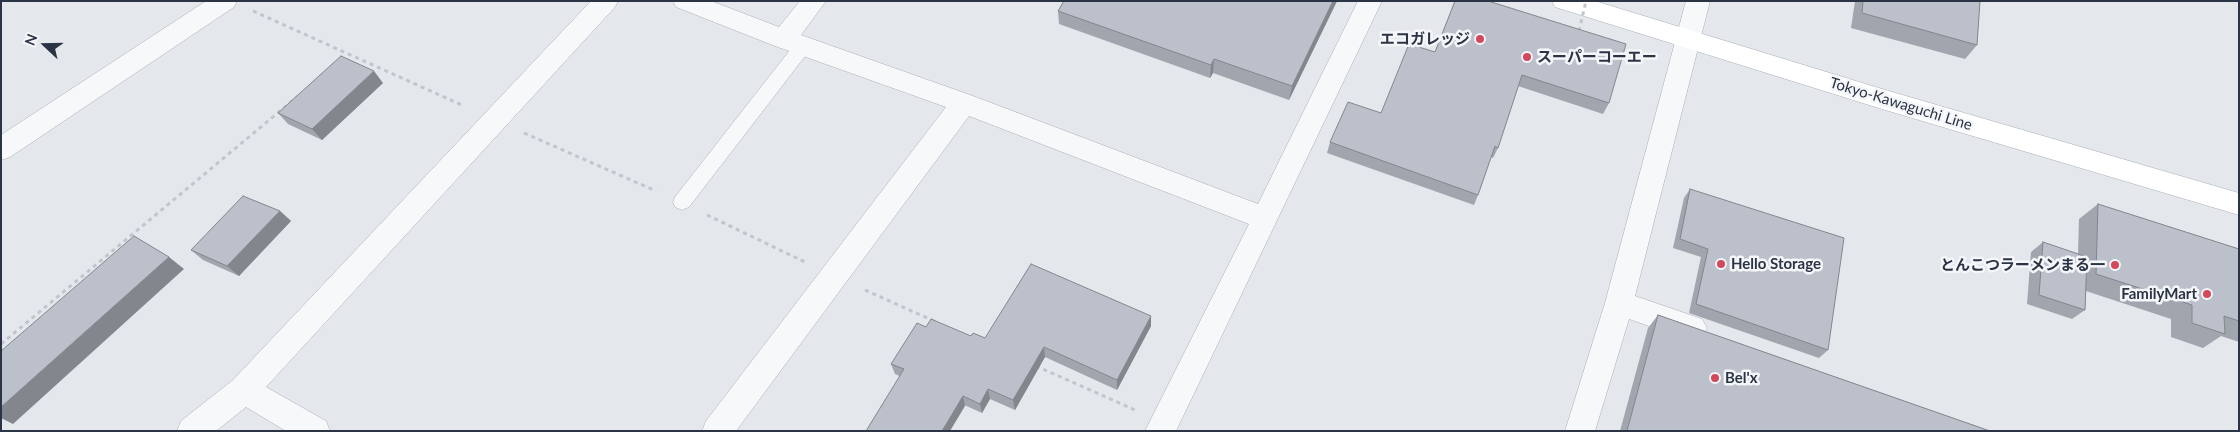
<!DOCTYPE html>
<meta charset="utf-8">
<style>
body{margin:0}
#map{position:relative;width:2240px;height:432px;overflow:hidden;background:#e4e7ec;font-family:Lato,sans-serif}
canvas{display:block}
.frame{position:absolute;inset:0;border:2px solid #2b3445;pointer-events:none}
.north{position:absolute;left:20px;top:20px;width:50px;height:50px;-webkit-text-stroke:4px #f4f6f9;paint-order:stroke;rotate:291deg;font-size:14px;font-weight:700;line-height:20px;text-align:center;color:#2b3445}
.north::after{content:'';display:block;margin:auto;width:18px;height:22px;background:#2b3445;clip-path:polygon(50% 0,100% 100%,50% 72%,0 100%)}
</style>
<div id="map">
<canvas width="2240" height="432"></canvas>
<div class="frame"></div>
<div class="north">N</div>
</div>
<script>
const context = document.querySelector('canvas').getContext('2d');
context.lineJoin = 'round';
const poly = rows => new Path2D(rows.map(r => 'M' + r).join(''));
function stroke(path, color, width, dash) { context.strokeStyle = color; context.lineWidth = width; context.lineCap = dash ? 'butt' : 'round'; context.setLineDash(dash || []); context.stroke(path); }
function paint(path, color) { context.fillStyle = color; context.fill(path, 'evenodd'); }
function write(font, color, halo, rows, align = 'center') {
  context.font = font + ' Lato,"Noto Sans JP",sans-serif'; context.lineWidth = 5; context.setLineDash([]); context.textBaseline = 'middle'; context.strokeStyle = halo; context.fillStyle = color; for (const [text, x, y, turn = 0] of rows) {
    context.save(); context.translate(x, y); context.rotate((+turn || 0) * Math.PI / 180); context.textAlign = isNaN(turn) ? turn : align; if (halo) context.strokeText(text, 0, 0); context.fillText(text, 0, 0); context.restore();
  }
}
const lane = poly([
 [803,39,809,41,812,46,809,51,689,207,682,210,675,207,673,202,675,197,797,41,803,39]
]);
const street = poly([
 [206,1,237,1,234,7,10,157,1,160,1,135,206,1],
 [591,1,618,1,615,7,266,387,326,421,330,431,286,431,246,407,216,431,177,431,181,421,233,380,591,1],
 [673,1,711,1,779,27,800,1,826,1,801,35,973,96,1258,204,1358,1,1382,1,1176,431,1145,431,1249,224,969,116,736,431,702,431,706,421,946,107,775,46,676,7,673,1],
 [1686,1,1710,1,1635,296,1702,319,1707,328,1702,337,1692,341,1629,319,1595,431,1565,431,1605,303,1686,1]
]);
const secondary = poly([
 [1552,1,1595,1,1882,89,2239,193,2239,215,1882,109,1555,7,1552,1]
]);
stroke(lane, '#a9aeb7', 1);
stroke(street, '#a9aeb7', 1);
stroke(secondary, '#a9aeb7', 1);
stroke(poly([
 [253,11,464,106],
 [524,133,656,191],
 [707,215,805,262],
 [865,290,934,321],
 [1,344,298,96],
 [1036,366,1135,410]
]), '#c2c5cb', 3, [4, 4]);
paint(lane, '#f7f8fa');
paint(street, '#f7f8fa');
paint(secondary, '#fff');
stroke(poly([
 [1579,31,1586,1]
]), '#c2c5cb', 3, [4, 4]);
paint(poly([
 [1337,1,1289,100,1213,73,1210,78,1059,24,1058,11],
 [1455,1,1609,103,1603,114,1518,86,1498,148,1493,158,1491,157,1478,195,1474,205,1327,153,1330,142,1381,113,1435,52],
 [1855,1,1980,1,1977,45,1965,59,1851,28],
 [383,83,322,140,288,124,278,113],
 [1690,189,1828,350,1819,358,1689,313,1701,257,1673,248,1684,198],
 [2098,204,2239,249,2239,342,2221,336,2203,348,2171,337,2171,319,2086,291,2085,310,2072,319,2027,304,2031,252,2043,242,2078,254,2079,219],
 [280,211,291,221,239,276,203,260,191,250],
 [1658,315,1990,431,1620,431,1648,328],
 [1151,326,1117,390,1045,357,1015,410,990,399,982,413,895,374,891,364,926,327,985,338]
]), '#a1a5ae');
paint(poly([
 [1333,1,1337,1,1289,100,1292,86],
 [1214,59,1213,73,1210,78,1211,65],
 [374,71,383,83,322,140,312,129],
 [280,211,291,221,239,276,227,266],
 [169,257,184,269,13,424,1,418,1,407],
 [1151,316,1151,326,1117,390,1117,380],
 [1044,347,1045,357,1015,410,1013,400],
 [988,389,990,399,982,413,980,404],
 [963,396,965,406,950,431,942,431]
]), '#83868d');
const building = poly([
 [1064,1,1333,1,1292,86,1214,59,1211,65,1058,11,1064,1],
 [1455,1,1488,1,1626,44,1609,103,1522,75,1498,148,1495,146,1478,195,1330,142,1348,102,1381,113,1409,44,1435,52,1455,1],
 [1863,1,1980,1,1977,45,1862,13,1863,1],
 [341,56,374,71,312,129,278,113,341,56],
 [1690,189,1844,238,1828,350,1696,304,1708,249,1680,239,1690,189],
 [243,196,280,211,227,266,191,250,243,196],
 [2098,204,2239,249,2239,321,2224,316,2225,334,2192,323,2192,305,2096,274,2098,204],
 [134,236,169,257,1,407,1,351,134,236],
 [2043,242,2087,257,2085,310,2039,295,2043,242],
 [1031,264,1151,316,1117,380,1044,347,1013,400,988,389,980,404,963,396,942,431,866,431,904,369,891,364,917,323,926,327,931,319,971,336,973,333,985,338,1031,264],
 [1658,315,1990,431,1627,431,1658,315]
]);
paint(building, '#bbc0ca');
stroke(building, '#83868d', 1);
for (const [x, y, r, color] of [
 [1480,39,5,"#d1495b"],
 [1527,57,5,"#d1495b"],
 [1721,264,5,"#d1495b"],
 [2115,265,5,"#d1495b"],
 [2207,294,5,"#d1495b"],
 [1715,378,5,"#d1495b"]
]) { const dot = new Path2D(); dot.arc(x, y, r, 0, 2 * Math.PI); context.fillStyle = color; context.fill(dot); stroke(dot, '#f4f6f9', 2); }
write('bold 15px', '#2b3445', '#f4f6f9', [
 ["エコガレッジ",1470,39],
 ["スーパーコーエー",1537,57,"left"],
 ["Hello Storage",1731,264,"left"],
 ["とんこつラーメンまる一",2105,265],
 ["FamilyMart",2197,294],
 ["Bel'x",1725,378,"left"]
], 'right');
write('15px', '#2b3445', '#f4f6f9', [
 ["Tokyo-Kawaguchi Line",1901,104,17]
]);
</script>
